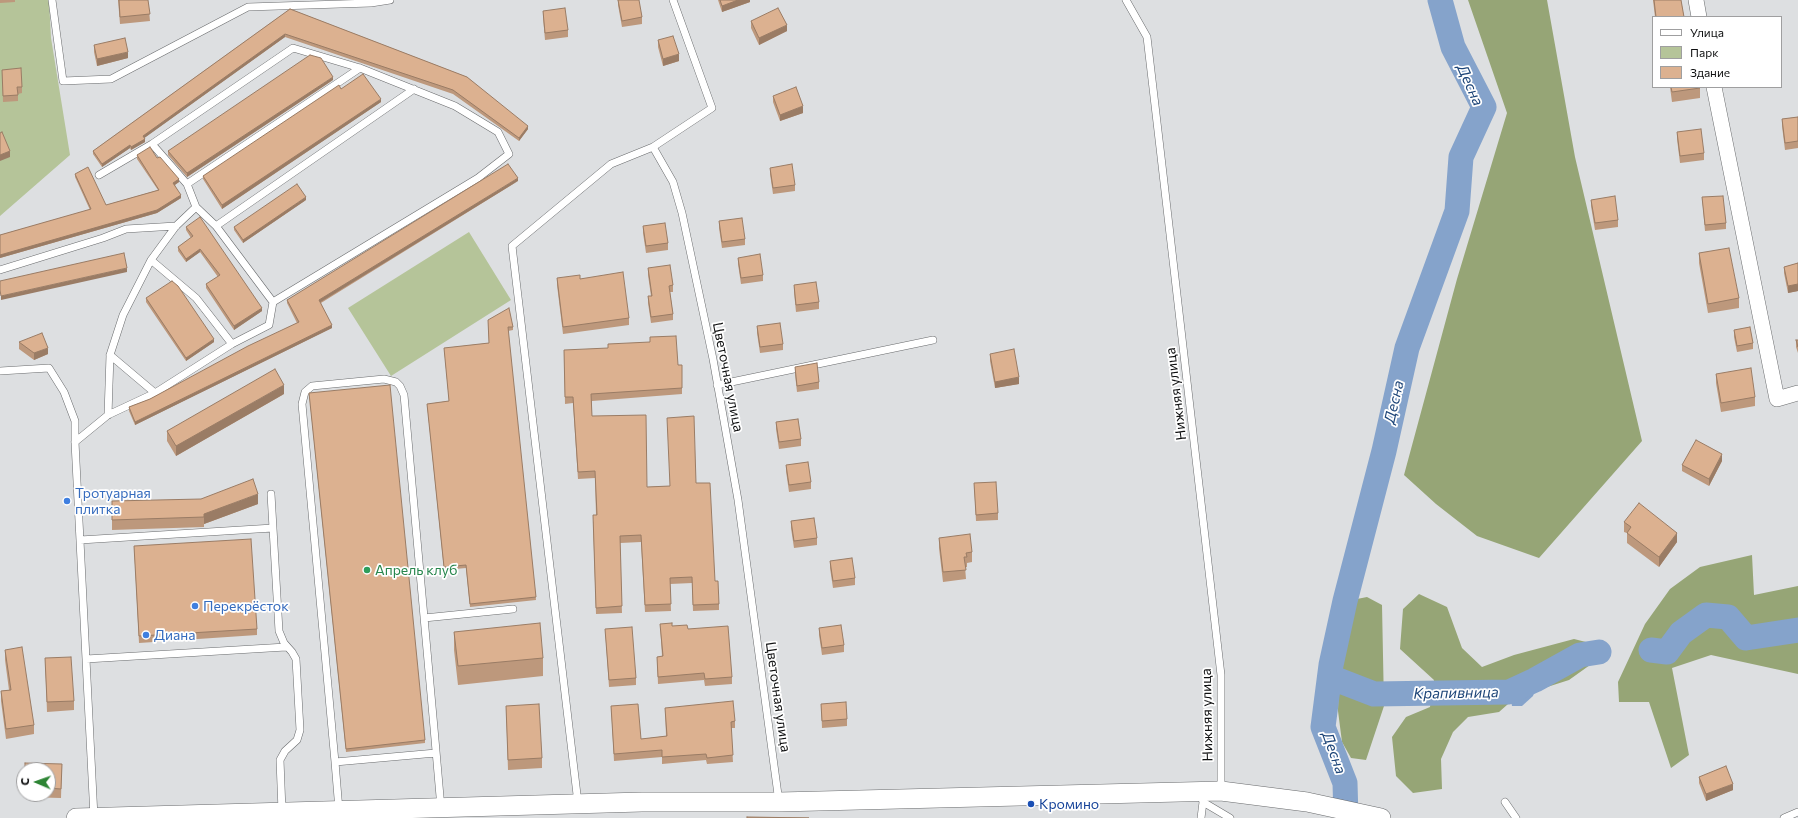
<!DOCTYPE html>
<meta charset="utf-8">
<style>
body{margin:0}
#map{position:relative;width:1798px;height:818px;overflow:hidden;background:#dddfe1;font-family:Commissioner,sans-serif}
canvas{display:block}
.legend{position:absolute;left:1652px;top:16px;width:130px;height:72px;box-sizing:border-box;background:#fff;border:1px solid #9f9fa0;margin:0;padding:5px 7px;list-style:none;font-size:12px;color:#0f1011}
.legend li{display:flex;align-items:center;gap:8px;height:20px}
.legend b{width:20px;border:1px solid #9f9fa0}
.north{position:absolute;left:16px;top:762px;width:40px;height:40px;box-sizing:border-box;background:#fff;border:1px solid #9f9fa0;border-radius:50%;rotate:272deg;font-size:11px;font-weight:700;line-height:16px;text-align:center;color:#0f1011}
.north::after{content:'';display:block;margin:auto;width:14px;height:18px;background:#2c8433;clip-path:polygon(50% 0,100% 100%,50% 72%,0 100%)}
</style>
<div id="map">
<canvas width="1798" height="818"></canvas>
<ul class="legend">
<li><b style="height:5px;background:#fff"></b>Улица</li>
<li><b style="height:11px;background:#b5c499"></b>Парк</li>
<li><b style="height:11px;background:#dcb190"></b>Здание</li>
</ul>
<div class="north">С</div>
</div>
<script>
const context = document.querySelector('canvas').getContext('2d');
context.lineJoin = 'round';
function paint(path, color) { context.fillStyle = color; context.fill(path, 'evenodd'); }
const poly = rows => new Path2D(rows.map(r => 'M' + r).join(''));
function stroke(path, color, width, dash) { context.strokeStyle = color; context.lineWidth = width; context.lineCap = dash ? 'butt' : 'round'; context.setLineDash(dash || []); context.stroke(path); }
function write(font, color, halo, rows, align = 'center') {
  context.font = font + ' Commissioner,sans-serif'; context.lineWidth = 3.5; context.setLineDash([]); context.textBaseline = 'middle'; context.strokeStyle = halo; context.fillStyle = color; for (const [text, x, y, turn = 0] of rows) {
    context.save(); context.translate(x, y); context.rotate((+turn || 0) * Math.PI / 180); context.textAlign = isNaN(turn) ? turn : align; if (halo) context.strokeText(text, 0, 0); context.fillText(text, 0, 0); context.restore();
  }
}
paint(poly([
 [0,0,49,0,51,38,70,155,0,216],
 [469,232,511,300,391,376,348,308]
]), '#b5c499');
paint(poly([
 [1468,0,1547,0,1575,157,1642,441,1539,558,1477,536,1436,504,1404,475,1457,279,1507,113],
 [1752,555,1754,595,1798,586,1798,674,1711,655,1672,668,1689,755,1671,768,1649,702,1619,702,1618,682,1645,624,1670,589,1700,567],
 [1419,594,1447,607,1462,648,1482,667,1514,655,1574,639,1598,645,1590,665,1569,680,1516,697,1499,712,1468,717,1453,732,1441,759,1442,789,1413,793,1396,776,1392,737,1406,717,1430,707,1434,680,1400,649,1403,609],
 [1367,597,1382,605,1384,706,1366,760,1351,758,1342,742,1338,711,1339,661,1352,600]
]), '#96a576');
paint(poly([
 [1526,678,1535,680,1536,687,1533,696,1522,706,1512,706,1509,692,1517,681]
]), '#85a3cb');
stroke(poly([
 [1651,650,1667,652,1681,633,1706,615,1728,617,1746,638,1798,630],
 [1330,677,1374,694,1509,692,1535,680,1580,655,1599,652],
 [1346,818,1345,783,1323,727,1331,665,1345,601,1384,451,1407,348,1457,211,1461,157,1484,107,1453,47,1440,0]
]), '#85a3cb', 25);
const service = poly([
 [52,0,63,81,111,79,248,7,371,3,390,0],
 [673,0,712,108,653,147,673,182,682,213,713,359,738,500,779,802],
 [1126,0,1147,37,1160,148,1221,675,1221,791],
 [152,144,187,184,196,207,216,226,273,302],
 [187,184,360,68],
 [216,226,414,89],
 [151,260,196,298,232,344],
 [0,270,103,238,126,229,176,226],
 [110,355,155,393],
 [0,371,49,368,64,392,75,421,75,442,94,817],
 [717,385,933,340],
 [108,415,110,355,123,315,151,260,176,226,196,207],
 [75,442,108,415,155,393,232,344,269,325,273,302,478,178,509,154,498,132,455,106,360,68,293,48,152,144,99,175],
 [271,494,279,631,284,643,292,652,296,659,300,730,297,740,285,751,280,760,282,811],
 [80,540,273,528],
 [424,618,513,609],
 [86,659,286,647],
 [436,753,335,762,302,404,305,392,312,386,384,379,396,382,400,386,404,395,434,728,441,808],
 [335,762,339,810],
 [1200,792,1203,802,1230,818],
 [1505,802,1516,818],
 [578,803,512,246,611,164,653,147],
 [1201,818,1203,802],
 [1784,818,1798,812]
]);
const minor = poly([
 [1696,0,1699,17],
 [1714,87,1777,399,1798,393]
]);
const tertiary = poly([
 [76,818,642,802,779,802,1221,791,1307,802,1381,818]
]);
stroke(service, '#696b6d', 8);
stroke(minor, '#696b6d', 16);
stroke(tertiary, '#696b6d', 20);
stroke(service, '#fff', 7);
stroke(minor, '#fff', 15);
stroke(tertiary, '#fff', 19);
paint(poly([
 [0,0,15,0,15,2,0,3],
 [118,0,148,0,150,21,120,24],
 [618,0,642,17,642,24,622,27,618,5],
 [718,0,750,0,750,2,722,12],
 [1653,0,1681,0,1684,17,1655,17],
 [290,9,467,77,528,129,519,141,453,94,285,37,144,138,145,142,131,150,130,148,102,167,93,154,93,151],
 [543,11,568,30,568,37,545,40,543,17],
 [751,21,787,31,759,45,751,28],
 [658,40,679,61,663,66,658,47],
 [94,45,128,58,97,66,94,52],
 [2,70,22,87,22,93,18,94,18,101,3,102],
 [333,80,187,177,168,155,168,151],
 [1670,87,1700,87,1700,98,1672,102],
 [341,89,381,102,222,209,203,179,203,176],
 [773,96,803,113,780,121,773,102],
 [1798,117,1798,148,1785,150,1782,126,1782,119],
 [1677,132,1704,153,1704,160,1680,163,1677,139],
 [137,155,157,158,179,182,175,185,181,198,157,213,0,258,0,235,90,210,75,177,75,174,106,205,158,190,137,159],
 [770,168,795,185,795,191,773,194,770,174],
 [518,181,321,303,332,328,135,425,129,411,129,407,150,399,297,323,287,303,287,300],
 [1702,197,1726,223,1726,229,1705,231],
 [306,200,243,243,234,230,234,227],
 [1591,200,1618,220,1618,227,1595,230,1591,206],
 [719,221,745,239,745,245,722,248,719,228],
 [643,226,668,243,668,250,646,253,643,233],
 [186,227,262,311,234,330,206,288,206,284,218,277,200,252,186,262,178,251,178,247,191,238,186,230],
 [1699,253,1739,298,1739,308,1708,313,1699,263],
 [738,258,763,275,763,281,741,284,738,264],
 [1798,263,1798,291,1788,293,1784,273,1784,267],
 [648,268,673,285,673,292,670,292,673,314,673,320,651,323,648,303,648,296,651,296,648,275],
 [557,278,629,318,629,325,563,334,557,285],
 [794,285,819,302,819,309,796,312,794,292],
 [146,298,214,342,186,361,146,302],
 [488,320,513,327,513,330,508,331,536,600,470,607,466,568,444,570,427,404,449,401,444,348,489,343],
 [757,326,783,344,783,350,760,353,757,333],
 [1734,330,1753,343,1753,349,1737,352,1734,337],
 [1796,340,1798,340,1798,353,1796,347],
 [19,342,48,354,34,360,19,349],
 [564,350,678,365,682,365,682,394,592,401,592,416,647,487,670,486,696,483,719,604,719,610,693,611,692,583,670,584,671,611,645,612,641,542,620,543,622,613,596,614,593,522,596,515,595,478,578,479,573,403,565,404],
 [990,354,1019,384,995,388,990,361],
 [795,367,819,382,819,389,797,392,795,374],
 [1716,374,1755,397,1755,406,1721,412,1716,383],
 [309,393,425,740,425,743,346,752],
 [284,394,176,456,167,441,167,431],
 [776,422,801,439,801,446,779,449,776,429],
 [1722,461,1709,486,1682,471,1682,465],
 [786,465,811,482,811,489,789,492,786,471],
 [974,483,998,513,998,520,976,521],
 [112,501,258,504,204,524,204,527,112,530],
 [791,521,817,538,817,545,794,548,791,528],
 [1624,522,1677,542,1659,567,1627,543,1627,533,1624,532],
 [939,538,972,552,972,562,967,563,967,567,965,567,966,579,943,582,939,548],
 [134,546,257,629,257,635,139,643],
 [830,561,855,578,855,585,833,588,830,568],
 [660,624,672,626,688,629,732,677,732,684,705,686,704,680,658,684,657,657,662,656],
 [819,628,844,645,844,652,822,655,819,635],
 [605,629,636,678,636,685,609,687],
 [454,632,543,658,543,676,458,685,454,650],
 [5,650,34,725,34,734,6,739,1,701,1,691,9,690,5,660],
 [45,658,74,701,74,710,47,712],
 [821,704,847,719,847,726,822,728],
 [506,706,542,758,542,768,508,770],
 [611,706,641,739,666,736,665,708,735,721,735,728,731,728,733,762,707,764,706,760,662,764,662,757,614,761],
 [62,764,61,798,24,797,24,794,48,794,48,770],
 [1699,777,1733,790,1706,801,1699,783]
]), '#bd987c');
paint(poly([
 [738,0,750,0,750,2,722,12,722,6],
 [787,25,787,31,759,45,759,38],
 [285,34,285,37,143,139,143,136],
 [128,52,128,58,97,66,97,59],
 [679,54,679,61,663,66,663,59],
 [333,77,333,80,187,177,187,173],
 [381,99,381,102,222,209,222,205],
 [803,106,803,113,780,121,780,115],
 [528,126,528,129,519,141,519,138],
 [145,139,145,142,131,150,131,147],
 [130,145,130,148,102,167,102,164],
 [10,151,10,157,0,161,0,155],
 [518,178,518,181,319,303,319,300],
 [179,179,179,182,173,186,173,183],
 [181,195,181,198,157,213,0,258,0,255],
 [306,197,306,200,243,243,243,240],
 [200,249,200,252,186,262,186,259],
 [127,268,127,272,1,300,1,296],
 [1798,284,1798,291,1788,293,1788,286],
 [262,308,262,311,234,330,234,326],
 [332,325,332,328,135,425,135,422],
 [214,339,214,342,186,361,186,358],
 [48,348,48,354,34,360,34,353],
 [1019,377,1019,384,995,388,995,382],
 [284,385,284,394,176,456,176,446],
 [1722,454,1722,461,1709,486,1709,479],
 [258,494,258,504,204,524,204,514],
 [1677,533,1677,542,1659,567,1659,557],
 [1733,784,1733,790,1706,801,1706,794]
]), '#9a7c65');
const building = poly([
 [119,0,148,0,150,14,120,17,119,0],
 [618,0,639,0,642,17,622,21,618,0],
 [720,0,738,0,722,6,720,0],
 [1654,0,1681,0,1684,17,1656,17,1654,0],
 [565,8,568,30,545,33,543,11,565,8],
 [778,8,787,25,759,38,751,21,778,8],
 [290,9,467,77,528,126,519,138,453,90,285,34,143,136,145,139,131,147,130,145,102,164,93,151,290,9],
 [673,36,679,54,663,59,658,40,673,36],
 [125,38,128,52,97,59,94,45,125,38],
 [310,55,321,58,333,77,187,173,168,151,310,55],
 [21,68,22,87,17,87,18,95,3,96,2,70,21,68],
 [363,74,381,99,222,205,203,176,339,85,341,89,363,74],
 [796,87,803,106,780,115,773,96,796,87],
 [1671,87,1700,87,1700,88,1672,92,1671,87],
 [1798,117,1798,141,1785,143,1782,119,1798,117],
 [1701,129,1704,153,1680,156,1677,132,1701,129],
 [2,132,10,151,0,155,0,133,2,132],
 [150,147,157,158,160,157,179,179,173,183,181,195,157,210,0,255,0,235,91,209,75,174,88,167,106,205,159,190,137,155,150,147],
 [508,164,518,178,319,300,332,325,135,422,129,407,150,399,248,346,299,322,287,300,508,164],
 [792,164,795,185,773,188,770,168,792,164],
 [297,184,306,197,243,240,234,227,297,184],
 [1615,196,1618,220,1595,223,1591,200,1615,196],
 [1723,196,1726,223,1705,225,1702,197,1723,196],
 [200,217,262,308,234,326,206,284,220,275,200,249,186,259,178,247,193,236,186,227,200,217],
 [742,218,745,239,722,242,719,221,742,218],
 [665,223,668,243,646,246,643,226,665,223],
 [1729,248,1739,298,1708,304,1699,253,1729,248],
 [124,253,127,268,1,296,0,290,0,281,124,253],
 [760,254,763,275,741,278,738,258,760,254],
 [1798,263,1798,284,1788,286,1784,267,1798,263],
 [670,265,673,285,669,286,673,314,651,317,648,296,652,296,648,268,670,265],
 [623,272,629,318,563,327,557,278,580,275,580,279,623,272],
 [172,281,178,286,214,339,186,358,146,298,172,281],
 [816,282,819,302,796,305,794,285,816,282],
 [509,308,513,327,508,327,536,597,470,604,466,565,444,567,427,404,449,401,444,348,489,343,488,320,509,308],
 [780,323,783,344,760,347,757,326,780,323],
 [1750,327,1753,343,1737,346,1734,330,1750,327],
 [42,333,48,348,34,353,19,342,42,333],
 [676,336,678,365,682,365,682,388,591,394,592,416,646,415,647,487,670,486,667,418,694,416,696,483,710,483,715,581,718,581,719,604,693,605,692,577,670,578,671,604,645,605,641,535,620,536,622,606,596,608,593,515,597,515,595,471,578,472,573,397,565,397,564,350,608,348,608,344,650,342,650,337,676,336],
 [1796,340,1798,340,1798,347,1796,340],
 [1014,349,1019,377,995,382,990,354,1014,349],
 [817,363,819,382,797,386,795,367,817,363],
 [1751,368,1755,397,1721,403,1716,374,1751,368],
 [275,369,284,385,176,446,167,431,275,369],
 [390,385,425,740,346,749,309,393,390,385],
 [798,419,801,439,779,442,776,422,798,419],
 [1696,440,1722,454,1709,479,1682,465,1696,440],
 [808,462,811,482,789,485,786,465,808,462],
 [253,479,258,494,204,514,204,517,112,520,112,501,201,499,253,479],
 [996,482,998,513,976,515,974,483,996,482],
 [1639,503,1677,533,1659,557,1627,533,1631,527,1624,522,1639,503],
 [814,518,817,538,794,541,791,521,814,518],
 [970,534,972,552,966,553,967,557,964,557,966,570,943,572,939,538,970,534],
 [251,539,257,629,139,636,134,546,251,539],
 [852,558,855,578,833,581,830,561,852,558],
 [540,623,543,658,458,666,454,632,540,623],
 [672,623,672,626,687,625,688,629,728,626,732,677,705,679,704,673,658,677,657,657,663,656,660,624,672,623],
 [841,625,844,645,822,648,819,628,841,625],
 [632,627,636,678,609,680,605,629,632,627],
 [22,647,34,725,6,729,1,691,11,690,5,650,22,647],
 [71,657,74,701,47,702,45,658,71,657],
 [733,701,735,721,731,722,733,755,707,758,706,754,662,757,662,750,614,754,611,706,638,704,641,739,667,736,665,708,733,701],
 [846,702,847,719,822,721,821,704,846,702],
 [539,704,542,758,508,760,506,706,539,704],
 [25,763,62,764,61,789,48,788,48,770,25,770,25,763],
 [1726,766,1733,784,1706,794,1699,777,1726,766],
 [747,817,809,818,747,818,747,817]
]);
paint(building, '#dcb190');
stroke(building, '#9a7c65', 1);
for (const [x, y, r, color] of [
 [67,501,4,"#3f7fe0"],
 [367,570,4,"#2e9e5b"],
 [195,606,4,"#3f7fe0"],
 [146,635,4,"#3f7fe0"],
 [1031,804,4,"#1a4fb4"]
]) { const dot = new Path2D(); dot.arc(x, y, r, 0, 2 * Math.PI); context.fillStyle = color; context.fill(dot); stroke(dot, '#fff', 1.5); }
write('14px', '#0f1011', '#fff', [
 ["Цветочная улица",728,377,79],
 ["Нижняя улица",1176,394,-97],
 ["Цветочная улица",778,697,82],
 ["Нижняя улица",1207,715,-91]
]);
write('14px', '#366cbe', '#fff', [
 ["Тротуарная",75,493],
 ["плитка",75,509],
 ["Перекрёсток",203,606],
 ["Диана",154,635]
], 'left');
write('14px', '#27864d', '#fff', [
 ["Апрель клуб",375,570]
], 'left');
write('14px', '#164399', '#fff', [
 ["Кромино",1039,804]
], 'left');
write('italic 15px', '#1d4578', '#fff', [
 ["Десна",1470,85,66],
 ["Десна",1394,402,-77],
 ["Крапивница",1456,693,-1],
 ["Десна",1334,753,70]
]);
</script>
